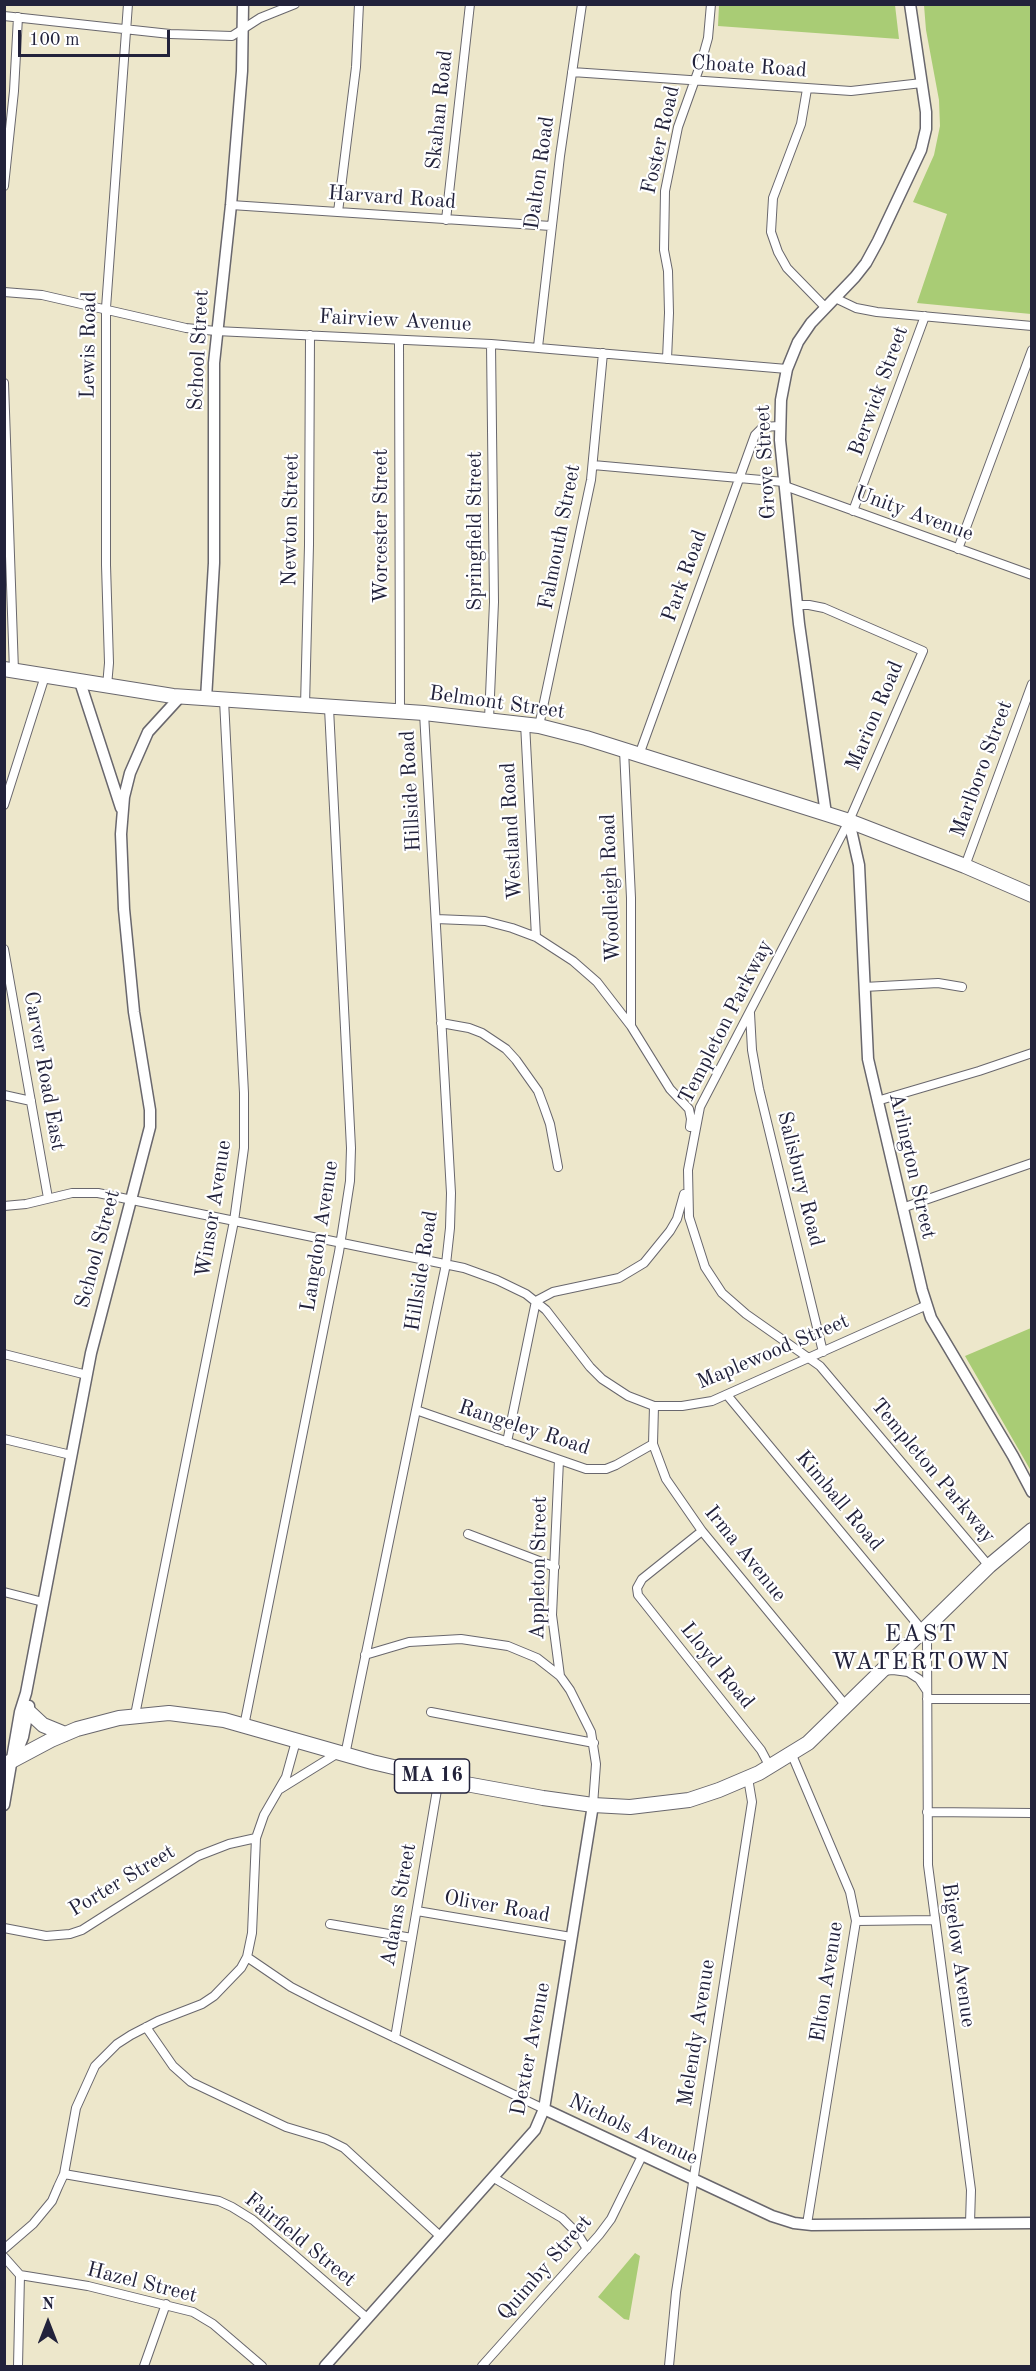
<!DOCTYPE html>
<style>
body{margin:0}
#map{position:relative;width:1036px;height:2371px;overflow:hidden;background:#ede7cb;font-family:"Old Standard TT",serif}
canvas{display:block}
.frame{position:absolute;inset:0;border:6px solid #22223b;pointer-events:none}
.north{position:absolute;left:18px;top:2293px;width:60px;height:60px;-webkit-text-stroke:4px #fff;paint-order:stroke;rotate:0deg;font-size:16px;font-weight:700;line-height:24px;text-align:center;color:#22223b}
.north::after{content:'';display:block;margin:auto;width:21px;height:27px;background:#22223b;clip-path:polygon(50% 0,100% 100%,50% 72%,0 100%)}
.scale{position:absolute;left:18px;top:30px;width:152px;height:27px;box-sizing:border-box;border:3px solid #22223b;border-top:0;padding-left:8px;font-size:18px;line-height:21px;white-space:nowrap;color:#22223b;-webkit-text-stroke:4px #fff;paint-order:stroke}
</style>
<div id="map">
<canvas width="1036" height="2371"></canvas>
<div class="frame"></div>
<div class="north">N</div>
<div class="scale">100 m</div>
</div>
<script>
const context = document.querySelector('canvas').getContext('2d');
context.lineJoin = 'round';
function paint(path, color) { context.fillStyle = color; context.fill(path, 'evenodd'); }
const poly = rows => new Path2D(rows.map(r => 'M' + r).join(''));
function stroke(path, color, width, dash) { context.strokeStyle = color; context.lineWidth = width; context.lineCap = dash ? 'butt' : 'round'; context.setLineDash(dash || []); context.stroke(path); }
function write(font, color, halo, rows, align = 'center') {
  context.font = font + ' "Old Standard TT",serif'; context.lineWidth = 4.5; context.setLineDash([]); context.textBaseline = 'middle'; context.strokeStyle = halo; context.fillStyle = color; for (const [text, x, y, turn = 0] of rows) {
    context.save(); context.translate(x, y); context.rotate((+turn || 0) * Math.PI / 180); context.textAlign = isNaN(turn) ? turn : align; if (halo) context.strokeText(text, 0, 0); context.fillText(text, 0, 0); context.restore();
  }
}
paint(poly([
 [719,5,895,5,899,39,718,26],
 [924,5,1031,5,1031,314,917,303,947,214,913,202,934,155,940,126,939,100,926,30],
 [1031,1328,1031,1471,965,1356],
 [635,2253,640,2256,629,2320,624,2319,598,2297]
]), '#a9cc75');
const minor = poly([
 [4,16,170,34,232,36,260,18,295,4],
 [572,72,851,91,922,83],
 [807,89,801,124,773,198,771,232,778,252,787,268,826,308],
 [4,186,14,91,18,17],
 [231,205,551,226],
 [338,212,356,67,359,4],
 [446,220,470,4],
 [4,292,42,295,186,328,216,331,491,344,787,369],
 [835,298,856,308,877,312,1032,326],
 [399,340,400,711],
 [538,347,560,156,582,4],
 [667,359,669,313,668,271,664,250,665,191,678,127,701,63,708,38,711,4],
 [4,383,14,671],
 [593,465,784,482],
 [785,486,1032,575],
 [853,511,925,316],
 [958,549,1032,350],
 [797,605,809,605,824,608,923,651,849,821,700,1107,688,1170,689,1217,705,1267,722,1293,746,1314,820,1366,989,1566],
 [107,686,109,663,106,565,106,308,128,4],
 [305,706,309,545,310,335],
 [489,719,494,602,491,344],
 [525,723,536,937],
 [539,726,591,480,603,353],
 [624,750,631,898,631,1025],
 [639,755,755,435,763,427,779,426],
 [4,805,45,676],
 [965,866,1032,684],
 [436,919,485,921,512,928,536,937,573,961,597,982,631,1026,670,1089,689,1109,691,1119,690,1127],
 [4,949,48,1198],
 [864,987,938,983,962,987],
 [750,1013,752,1050,759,1089,823,1352],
 [441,1023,469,1028,482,1033,506,1049,516,1060,538,1091,544,1107,550,1124,558,1167],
 [4,1095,31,1101],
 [877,1101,979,1071,1032,1053],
 [4,1206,26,1204,72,1193,98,1193,464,1268,497,1280,526,1294,546,1310,590,1367,602,1379,628,1396,654,1406,682,1406,712,1401,927,1305],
 [902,1208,1032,1163],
 [4,1354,87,1375],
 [727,1395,923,1631,927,1638,928,1865,971,2190,970,2223],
 [654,1406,653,1444,666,1479,702,1531,847,1707],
 [416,1410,586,1469,606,1469,616,1465,653,1444],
 [4,1439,71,1455],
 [507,1442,536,1301,553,1292,619,1278,644,1263,670,1231,677,1219,684,1194],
 [559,1460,552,1615,560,1676],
 [702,1531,642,1579,637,1588,638,1595,761,1750,770,1767],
 [468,1534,555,1567],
 [4,1592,43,1602],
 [365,1655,409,1642,461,1639,508,1646,537,1658,560,1676,570,1690,591,1732,596,1764,593,1805],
 [883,1671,893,1670,908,1672,919,1679,927,1691],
 [927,1699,1032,1699],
 [431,1712,594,1743],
 [135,1715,234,1221,244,1148,244,1093,224,700],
 [244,1726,339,1252,350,1181,351,1148,329,708],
 [345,1755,446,1264,450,1228,451,1193,424,713],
 [792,1755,850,1892,856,1921,807,2224],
 [280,1789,338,1753],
 [927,1812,1032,1813],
 [417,1911,571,1937],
 [856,1921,935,1920],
 [330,1924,412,1938],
 [4,1928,46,1936,70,1934,82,1930,198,1856,229,1844,256,1838],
 [247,1957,291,1987,324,2004,544,2109],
 [146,2027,173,2066,191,2082,286,2127,326,2139,344,2148,440,2236],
 [395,2038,439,1778],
 [64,2174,219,2201,232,2207,253,2220,291,2252,367,2318],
 [494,2178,562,2218,577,2233,587,2249],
 [4,2249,33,2224,52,2201,58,2187,64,2174,76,2108,95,2066,117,2044,131,2035,158,2021,202,2004,214,1996,241,1968,247,1957,252,1933,256,1838,264,1815,286,1777,296,1741],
 [4,2257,20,2275,88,2286,193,2312,213,2324,262,2366],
 [18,2366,20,2275],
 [144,2366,166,2304],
 [482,2366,599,2235,611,2219,642,2156],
 [669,2366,676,2292,752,1802,748,1778]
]);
const tertiary = poly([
 [80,682,121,808],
 [206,699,214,563,214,363,231,205,242,71,243,4],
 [826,814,799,624,780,440,781,400,787,369,798,342,811,323,855,277,866,263,878,241,921,150,926,129,926,112,910,4],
 [849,821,859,865,868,1059,922,1290,931,1318,1013,1456,1032,1492],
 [17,1752,23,1737,29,1706],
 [4,1805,20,1712,26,1693,91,1353,150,1127,150,1110,134,1012,124,909,121,834,124,797,130,773,148,732,180,697],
 [544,2109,772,2216,794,2223,812,2225,1032,2223],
 [325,2366,535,2130,544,2109,593,1805]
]);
const primary = poly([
 [4,669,173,696,424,713,539,726,586,738,849,821,965,866,1032,895],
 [28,1711,43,1725,65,1734],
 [4,1765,51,1740,77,1729,119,1718,169,1713,224,1720,372,1762,466,1784,543,1798,593,1805,630,1807,689,1800,719,1790,759,1773,808,1743,989,1566,1032,1530]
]);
stroke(minor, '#69676d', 10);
stroke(tertiary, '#69676d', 13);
stroke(primary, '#69676d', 16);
stroke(minor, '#fff', 8);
stroke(tertiary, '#fff', 10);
stroke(primary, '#fff', 14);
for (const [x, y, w] of [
 [432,1776,75]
]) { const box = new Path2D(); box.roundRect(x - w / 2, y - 17, w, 34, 4.5); context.fillStyle = '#fff'; context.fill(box); stroke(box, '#22223b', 1.5); }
write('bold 20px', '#22223b', null, [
 ["MA 16",432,1776]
]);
write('21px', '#22223b', '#fff', [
 ["Choate Road",749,67,4],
 ["Skahan Road",440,110,-84],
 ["Foster Road",661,140,-77],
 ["Dalton Road",540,173,-82],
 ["Harvard Road",392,198,4],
 ["Fairview Avenue",395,321,3],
 ["Lewis Road",89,345,-89],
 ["School Street",199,350,-87],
 ["Berwick Street",879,391,-70],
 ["Grove Street",766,462,-93],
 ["Unity Avenue",914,514,20],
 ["Newton Street",291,520,-89],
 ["Worcester Street",381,526,-90],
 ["Springfield Street",475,531,-90],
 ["Falmouth Street",560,537,-79],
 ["Park Road",685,576,-70],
 ["Belmont Street",497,703,8],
 ["Marion Road",875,716,-67],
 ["Marlboro Street",982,769,-70],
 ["Hillside Road",411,791,-93],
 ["Westland Road",512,831,-93],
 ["Woodleigh Road",611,888,-92],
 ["Templeton Parkway",726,1022,-63],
 ["Carver Road East",44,1071,80],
 ["Arlington Street",912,1166,77],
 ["Salisbury Road",800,1179,76],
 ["Winsor Avenue",214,1209,-81],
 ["Langdon Avenue",320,1236,-81],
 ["School Street",98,1249,-75],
 ["Hillside Road",422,1271,-81],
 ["Maplewood Street",773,1352,-23],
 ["Rangeley Road",524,1428,18],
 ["Templeton Parkway",933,1471,50],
 ["Kimball Road",839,1501,50],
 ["Irma Avenue",745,1554,51],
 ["Appleton Street",539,1568,-89],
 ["Lloyd Road",717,1666,51],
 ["Porter Street",122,1881,-31],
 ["Adams Street",399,1905,-80],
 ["Oliver Road",497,1907,10],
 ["Bigelow Avenue",958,1955,82],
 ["Elton Avenue",827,1982,-81],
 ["Melendy Avenue",697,2033,-81],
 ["Dexter Avenue",531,2049,-79],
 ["Nichols Avenue",633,2130,25],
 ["Fairfield Street",300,2240,39],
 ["Quimby Street",545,2268,-49],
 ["Hazel Street",142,2283,14]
]);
context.letterSpacing = '1.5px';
write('24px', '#22223b', '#fff', [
 ["EAST",921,1635],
 ["WATERTOWN",921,1663]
]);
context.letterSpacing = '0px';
</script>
